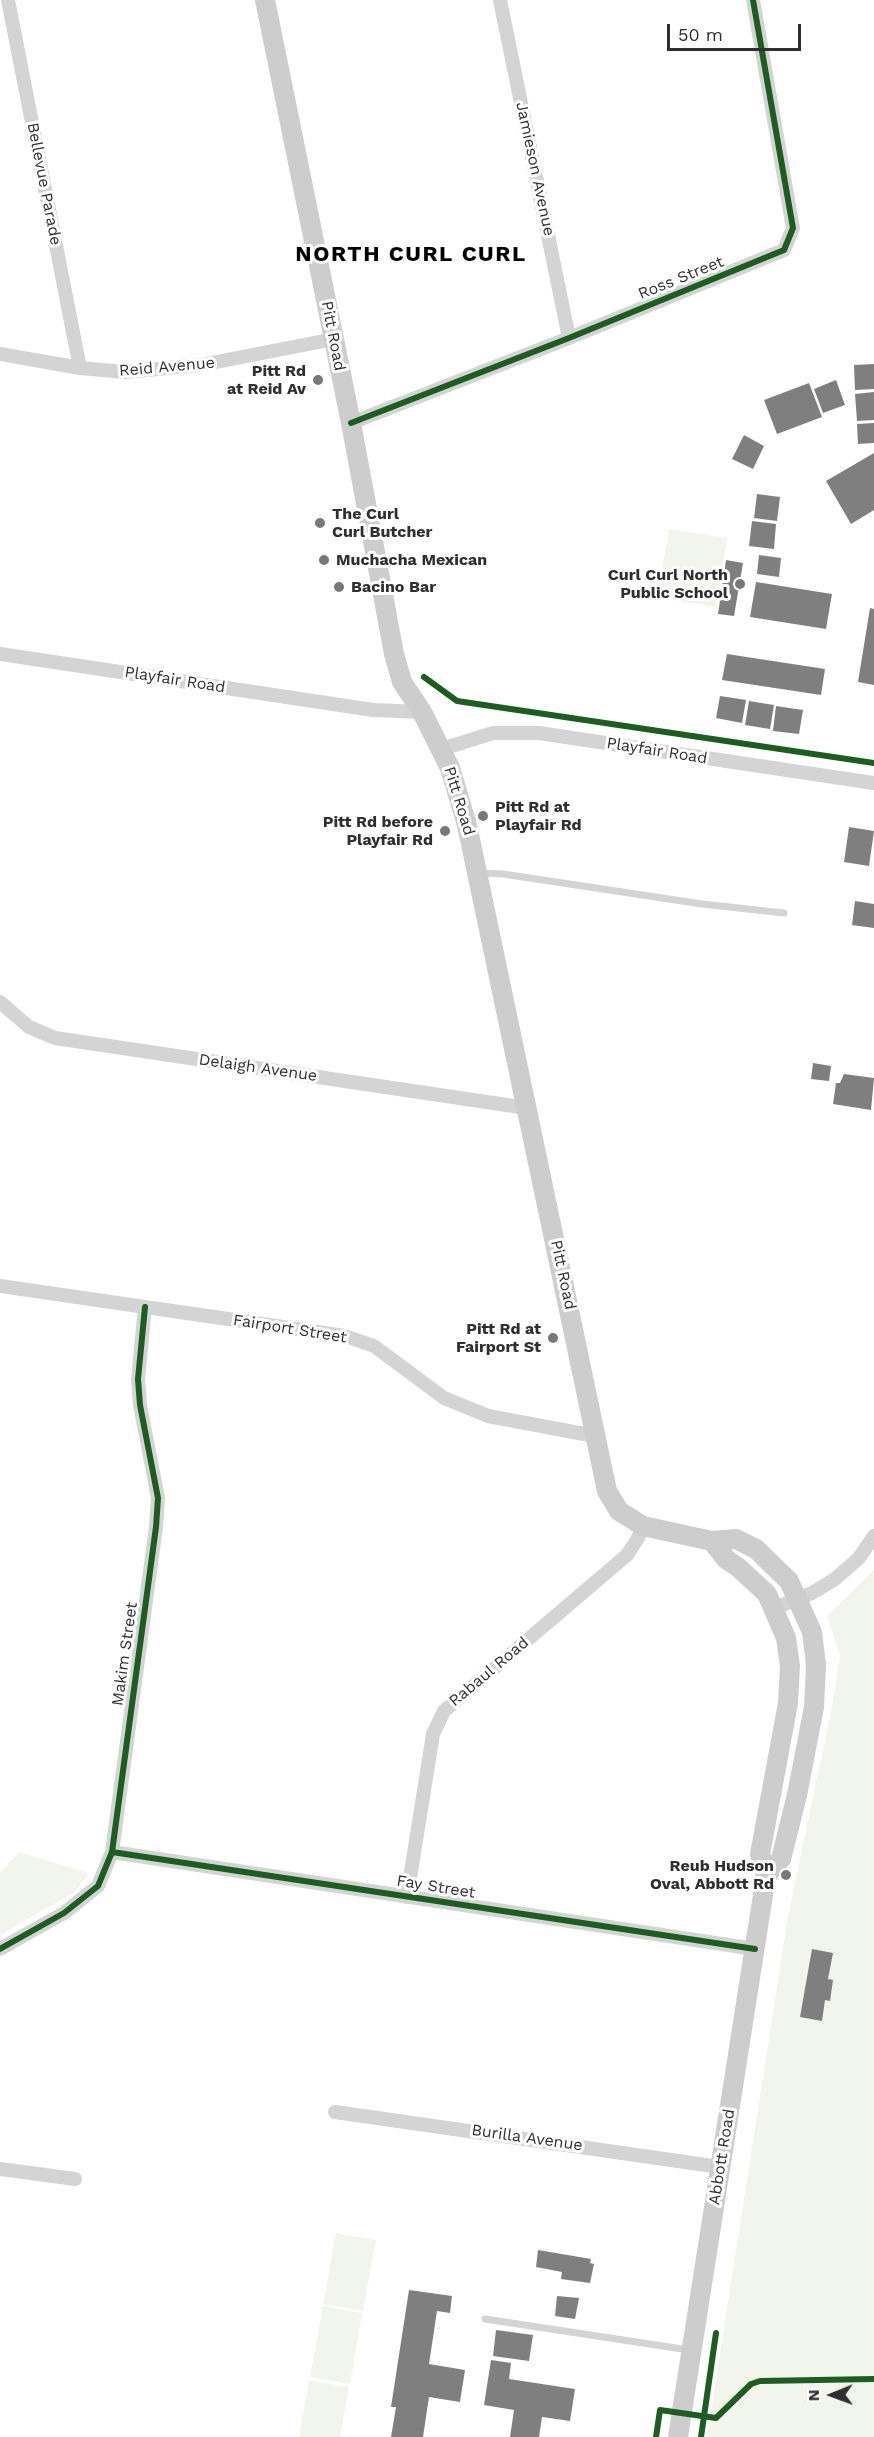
<!DOCTYPE html>
<style>
body{margin:0}
#map{position:relative;width:874px;height:2437px;overflow:hidden;background:#fff;font-family:"Work Sans",sans-serif}
canvas{display:block}
.north{position:absolute;left:802px;top:2365px;width:60px;height:60px;-webkit-text-stroke:4px #fff;paint-order:stroke;rotate:269deg;font-size:16px;font-weight:700;line-height:24px;text-align:center;color:#2f2f2f}
.north::after{content:'';display:block;margin:auto;width:21px;height:27px;background:#2f2f2f;clip-path:polygon(50% 0,100% 100%,50% 72%,0 100%)}
.scale{position:absolute;left:667px;top:24px;width:134px;height:27px;box-sizing:border-box;border:3px solid #2f2f2f;border-top:0;padding-left:8px;font-size:18px;line-height:21px;white-space:nowrap;color:#2f2f2f;-webkit-text-stroke:4px #fff;paint-order:stroke}
</style>
<div id="map">
<canvas width="874" height="2437"></canvas>
<div class="north">N</div>
<div class="scale">50 m</div>
</div>
<script>
const context = document.querySelector('canvas').getContext('2d');
context.lineJoin = 'round';
function paint(path, color) { context.fillStyle = color; context.fill(path, 'evenodd'); }
const poly = rows => new Path2D(rows.map(r => 'M' + r).join(''));
function stroke(path, color, width, dash) { context.strokeStyle = color; context.lineWidth = width; context.lineCap = dash ? 'butt' : 'round'; context.setLineDash(dash || []); context.stroke(path); }
function write(font, color, halo, rows, align = 'center') {
  context.font = font + ' "Work Sans",sans-serif'; context.lineWidth = 6; context.setLineDash([]); context.textBaseline = 'middle'; context.strokeStyle = halo; context.fillStyle = color; for (const [text, x, y, turn = 0] of rows) {
    context.save(); context.translate(x, y); context.rotate((+turn || 0) * Math.PI / 180); context.textAlign = isNaN(turn) ? turn : align; if (halo) context.strokeText(text, 0, 0); context.fillText(text, 0, 0); context.restore();
  }
}
paint(poly([
 [669,529,727,538,716,607,657,598],
 [874,1570,874,2437,707,2437,788,1916,831,1712,840,1655,827,1616],
 [19,1852,89,1873,75,1892,0,1935,0,1873],
 [336,2233,376,2240,363,2311,323,2304],
 [323,2306,362,2313,350,2384,310,2377],
 [309,2380,349,2387,340,2437,299,2437]
]), '#f1f5ec');
paint(poly([
 [874,364,874,389,855,390,854,365],
 [836,380,845,405,823,413,814,389],
 [809,383,822,417,777,434,764,400],
 [874,392,874,420,857,421,855,394],
 [874,423,874,443,858,444,857,424],
 [744,435,764,446,753,469,732,459],
 [874,453,874,510,851,524,826,481],
 [757,494,780,497,777,521,754,518],
 [752,521,776,524,774,549,749,546],
 [759,555,781,558,779,577,757,574],
 [726,560,743,563,734,616,718,614],
 [756,582,832,594,826,629,750,617],
 [870,608,874,609,874,685,858,682],
 [727,654,825,669,821,695,722,680],
 [720,696,746,700,742,723,716,718],
 [749,701,774,705,770,729,745,725],
 [776,706,803,710,799,734,773,731],
 [849,827,874,831,869,866,844,862],
 [855,901,874,904,874,928,852,925],
 [813,1063,831,1066,829,1081,811,1079],
 [844,1074,874,1078,871,1110,833,1104,836,1083,840,1083],
 [812,1949,833,1953,828,1979,833,1980,830,2001,825,2000,822,2021,800,2017],
 [538,2250,591,2259,590,2263,594,2264,590,2283,561,2279,562,2272,536,2267],
 [409,2290,452,2296,450,2313,437,2311,429,2364,465,2370,460,2402,429,2397,423,2437,391,2437,396,2407,391,2407],
 [557,2296,579,2298,575,2319,555,2316],
 [496,2330,533,2335,529,2361,493,2356],
 [491,2360,511,2363,509,2379,575,2389,570,2421,542,2417,539,2437,510,2437,514,2410,484,2405]
]), '#7f7f7f');
stroke(poly([
 [481,873,503,874,702,904,784,913],
 [485,2319,689,2350]
]), '#d4d4d4', 7);
stroke(poly([
 [8,0,80,368],
 [500,0,569,338],
 [0,354,80,368,125,372,201,365,334,339],
 [351,423,569,338,784,250,793,228,753,0],
 [0,654,373,710,422,712],
 [442,749,493,733,539,733,874,783],
 [0,1002,29,1027,55,1038,527,1108],
 [0,1286,345,1336,374,1346,444,1398,488,1416,595,1436],
 [775,1608,812,1593,835,1579,859,1558,874,1536],
 [112,1852,755,1949],
 [407,1897,433,1734,444,1711,627,1555,638,1538,643,1526],
 [0,1949,64,1913,98,1886,112,1852,156,1527,158,1498,140,1405,138,1379,145,1307],
 [335,2112,720,2167],
 [0,2169,75,2179]
]), '#d4d4d4', 14);
stroke(poly([
 [265,0,351,423,394,654,402,682,422,712,450,768,467,825,607,1491,619,1511,643,1526,712,1541,736,1539,756,1549,789,1581,812,1632,816,1665,814,1707,797,1795,781,1859,766,1876],
 [678,2437,766,1876,760,1854,788,1703,790,1666,786,1638,767,1594,739,1568,726,1559,712,1541]
]), '#cdcdcd', 20);
stroke(poly([
 [351,423,569,338,784,250,793,228,753,0],
 [424,677,457,701,874,763],
 [112,1852,755,1949],
 [0,1949,64,1913,98,1886,112,1852,156,1527,158,1498,140,1405,138,1379,145,1307],
 [656,2437,660,2410,716,2418,751,2384,760,2381,874,2379],
 [701,2437,716,2333]
]), '#1b5e20', 6);
for (const [x, y, r, color] of [
 [318,380,6,"#787878"],
 [320,523,6,"#787878"],
 [324,560,6,"#787878"],
 [740,584,6,"#787878"],
 [339,587,6,"#787878"],
 [483,816,6,"#787878"],
 [445,831,6,"#787878"],
 [553,1338,6,"#787878"],
 [786,1875,6,"#787878"]
]) { const dot = new Path2D(); dot.arc(x, y, r, 0, 2 * Math.PI); context.fillStyle = color; context.fill(dot); stroke(dot, '#fff', 2); }
write('16px', '#2f2f2f', '#fff', [
 ["Jamieson Avenue",535,169,78],
 ["Bellevue Parade",44,184,79],
 ["Ross Street",681,278,-22],
 ["Pitt Road",333,336,79],
 ["Reid Avenue",167,367,-5],
 ["Playfair Road",175,680,9],
 ["Playfair Road",657,751,9],
 ["Pitt Road",459,801,73],
 ["Delaigh Avenue",258,1068,8],
 ["Pitt Road",563,1275,78],
 ["Fairport Street",290,1329,9],
 ["Makim Street",125,1654,-82],
 ["Rabaul Road",489,1672,-40],
 ["Fay Street",436,1887,9],
 ["Burilla Avenue",527,2138,8],
 ["Abbott Road",722,2157,-81]
]);
write('bold 16px', '#2f2f2f', '#fff', [
 ["Pitt Rd",306,371],
 ["at Reid Av",306,389],
 ["The Curl",332,514,"left"],
 ["Curl Butcher",332,532,"left"],
 ["Muchacha Mexican",336,560,"left"],
 ["Curl Curl North",728,575],
 ["Public School",728,593],
 ["Bacino Bar",351,587,"left"],
 ["Pitt Rd at",495,807,"left"],
 ["Playfair Rd",495,825,"left"],
 ["Pitt Rd before",433,822],
 ["Playfair Rd",433,840],
 ["Pitt Rd at",541,1329],
 ["Fairport St",541,1347],
 ["Reub Hudson",774,1866],
 ["Oval, Abbott Rd",774,1884]
], 'right');
context.letterSpacing = '1.5px';
write('bold 22px', '#000', '#fff', [
 ["NORTH CURL CURL",411,255]
]);
context.letterSpacing = '0px';
</script>
